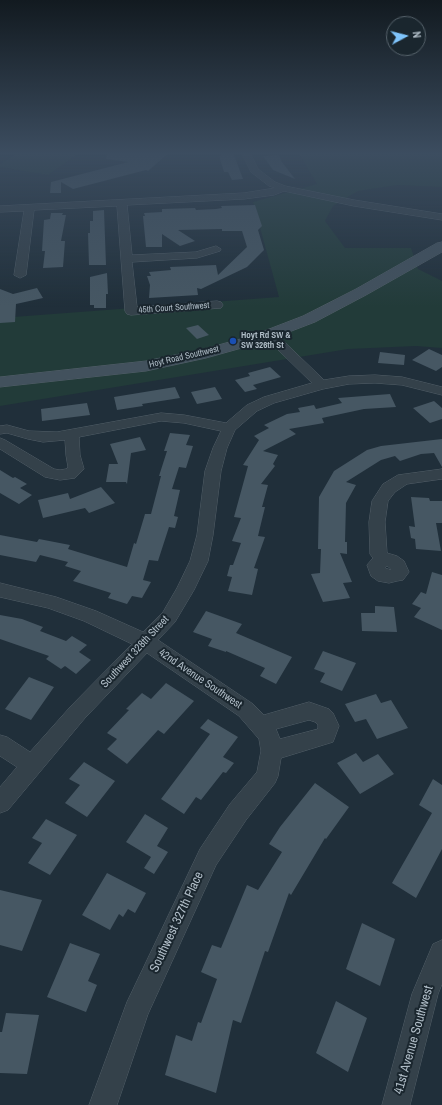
<!DOCTYPE html>
<style>
body{margin:0}
#map{position:relative;width:442px;height:1105px;overflow:hidden;background:#202f3a;font-family:"Archivo Narrow",sans-serif}
canvas{display:block}
.north{position:absolute;left:386px;top:16px;width:40px;height:40px;box-sizing:border-box;background:#1a262e;border:1px solid #56626b;border-radius:50%;rotate:83deg;font-size:11px;font-weight:700;line-height:16px;text-align:center;color:#afbcc6}
.north::after{content:'';display:block;margin:auto;width:14px;height:18px;background:#7fc4fb;clip-path:polygon(50% 0,100% 100%,50% 72%,0 100%)}
</style>
<div id="map">
<canvas width="442" height="1105"></canvas>
<div class="north">N</div>
</div>
<script>
const context = document.querySelector('canvas').getContext('2d');
context.lineJoin = 'round';
function paint(path, color) { context.fillStyle = color; context.fill(path, 'evenodd'); }
const poly = rows => new Path2D(rows.map(r => 'M' + r).join(''));
function stroke(path, color, width, dash) { context.strokeStyle = color; context.lineWidth = width; context.lineCap = dash ? 'butt' : 'round'; context.setLineDash(dash || []); context.stroke(path); }
function write(font, color, halo, rows, align = 'center') {
  context.font = font + ' "Archivo Narrow",sans-serif'; context.lineWidth = 4; context.setLineDash([]); context.textBaseline = 'middle'; context.strokeStyle = halo; context.fillStyle = color; for (const [text, x, y, turn = 0] of rows) {
    context.save(); context.translate(x, y); context.rotate((+turn || 0) * Math.PI / 180); context.textAlign = isNaN(turn) ? turn : align; if (halo) context.strokeText(text, 0, 0); context.fillText(text, 0, 0); context.restore();
  }
}
paint(poly([
 [19,152,81,152,48,175,0,167,0,164],
 [298,152,442,152,442,187,397,185,358,191,333,206,325,221,345,248,411,248,418,269,442,281,442,348,416,346,348,349,0,406,0,318,279,297,253,202,317,184]
]), '#223b39');
paint(poly([
 [107,152,170,152,148,171,146,170,73,189,61,182,61,193,50,193,51,182,128,162,106,159],
 [220,152,233,152,243,179,232,180,228,172,224,172,219,156,221,156],
 [279,155,282,162,295,179,273,170,263,156],
 [255,205,262,226,258,230,264,250,247,267,201,289,197,288,198,295,149,298,150,285,147,276,151,276,149,272,171,270,170,267,216,265,218,275,247,247,242,231,222,231,222,229,178,230,195,241,180,246,162,234,162,247,146,247,143,216,145,216,144,213,162,212,162,209,195,208,196,210,216,209,222,208,221,206],
 [104,210,106,265,89,265,88,233,90,233,90,221,93,221,93,211],
 [51,213,63,213,62,215,66,215,61,241,65,241,63,267,43,268,45,251,42,251,44,220,50,219],
 [107,273,108,294,106,294,106,308,94,308,94,305,90,305,90,277],
 [37,288,43,298,16,304,15,322,0,323,0,289,13,294],
 [198,325,209,335,197,339,186,328],
 [429,349,442,355,442,367,436,371,412,360],
 [380,352,405,355,404,365,378,363],
 [270,367,281,377,253,385,257,389,245,392,235,380,250,376,248,373],
 [175,387,180,398,142,404,143,406,117,410,114,397],
 [215,387,222,399,197,404,191,392],
 [390,394,396,407,364,409,322,418,324,423,289,429,296,434,263,451,278,455,273,464,275,466,261,484,268,485,262,507,265,507,258,536,265,537,254,568,258,569,252,595,228,591,232,577,227,576,230,565,233,565,241,543,232,541,241,518,234,517,248,466,243,465,259,440,254,436,269,428,264,425,287,414,300,412,298,408,314,405,316,409,342,403,338,398],
 [434,401,442,408,442,419,430,423,413,408],
 [87,403,90,415,42,421,41,409],
 [170,433,190,435,186,445,193,446,186,468,179,467,172,489,180,490,174,516,178,517,175,528,169,527,158,561,149,560,143,580,151,582,142,598,132,596,127,604,108,598,111,593,73,581,81,571,65,566,68,562,40,555,36,562,0,555,0,535,37,542,39,539,70,545,68,549,127,567,134,543,136,544,145,514,151,514,161,476,159,476,167,451,164,451],
 [140,437,146,450,131,453,127,484,126,482,106,482,109,464,118,464,110,444],
 [442,439,442,467,434,453,421,454,400,461,395,456,381,460,346,482,356,485,346,503,345,542,347,542,347,554,340,553,352,582,343,583,350,598,323,602,311,574,320,573,321,549,318,549,319,497,334,471,367,450,381,446],
 [0,470,13,478,15,477,27,484,20,488,32,495,19,504,0,493],
 [101,487,115,503,89,513,85,508,43,518,38,500,68,493,70,499],
 [411,497,429,498,430,501,442,501,442,523,436,523,441,551,416,549,415,539,411,538,409,526,415,527],
 [432,572,442,575,442,630,414,617,421,608,412,604,421,592,426,594],
 [375,606,394,607,397,632,362,631,361,613,375,613],
 [206,611,242,624,236,633,292,657,276,684,260,676,265,668,226,651,226,652,208,646,212,639,193,632],
 [0,615,22,619,43,627,40,631,66,641,72,636,87,645,79,652,91,660,76,674,65,666,61,669,46,659,49,656,0,639],
 [323,651,356,663,342,691,320,682,325,673,314,669],
 [29,677,54,687,31,720,5,709],
 [166,683,194,701,164,734,158,730,127,764,107,749,117,739,107,733,129,710,126,709,142,693,151,699],
 [376,694,381,703,391,700,408,728,377,739,366,719,355,722,345,704],
 [208,719,238,737,223,757,234,763,226,773,223,772,201,800,196,797,184,814,161,799,210,734,200,728],
 [356,753,363,762,378,754,394,774,360,794,337,763],
 [84,762,115,781,87,817,65,803,80,785,69,779],
 [433,779,442,785,442,849,416,898,392,883,432,813,419,805],
 [315,783,349,807,326,839,325,838,291,895,289,893,268,952,265,951,241,1023,233,1020,216,1093,165,1075,176,1035,192,1041,198,1022,201,1023,217,979,201,972,212,945,221,948,247,885,258,890,282,852,269,844,280,827],
 [145,814,168,828,157,846,168,852,154,874,144,868,151,857,126,842],
 [46,819,77,835,50,875,28,863,42,843,32,838],
 [107,873,146,893,135,913,128,909,123,917,119,914,110,930,82,915],
 [0,890,42,900,22,951,0,945],
 [362,923,395,939,380,986,346,969],
 [70,943,100,954,88,981,97,985,86,1012,47,997],
 [336,1001,367,1018,348,1072,316,1053],
 [6,1013,39,1015,27,1074,0,1073,0,1032,2,1032]
]), '#465763');
const minor = poly([
 [241,152,250,152,258,169,275,182,285,186,354,200,442,214,442,220,354,206,284,191,274,195,244,199,127,205,132,255,196,252,216,246,221,249,220,251,197,258,132,262,137,307,217,301,221,302,223,305,221,308,131,315,127,314,125,311,117,206,34,210,26,275,20,278,14,275,24,211,0,212,0,206,244,193,275,188,269,186,251,172,241,152],
 [269,330,273,331,324,380,349,376,375,375,402,377,442,387,442,395,402,385,375,383,349,384,323,389,274,403,257,411,235,430,227,448,221,471,213,535,208,561,194,590,175,622,158,640,253,704,264,715,309,702,329,709,333,713,339,726,333,742,281,758,278,776,275,783,246,820,216,865,148,1014,117,1105,89,1105,127,1002,200,849,230,804,257,772,261,751,259,739,239,716,147,653,85,718,8,810,0,813,0,787,17,767,0,756,0,735,7,737,30,752,71,706,132,644,84,621,48,608,0,597,0,583,56,597,96,611,143,632,163,612,177,588,190,561,197,535,205,471,213,448,221,431,184,423,161,421,79,437,80,455,84,469,75,478,60,480,45,477,0,449,0,438,5,440,54,469,60,470,66,469,68,467,66,455,65,440,43,442,28,439,7,433,0,434,0,426,7,425,29,431,57,432,161,413,184,415,226,423,247,405,264,397,312,383,265,337,263,334,265,331,269,330],
 [309,720,315,722,318,725,318,729,280,739,276,729,309,720],
 [442,469,442,479,407,484,395,492,388,501,385,522,387,553,397,556,404,561,409,572,403,580,397,581,389,583,378,581,371,576,367,565,373,558,370,554,369,522,372,501,383,484,398,475,442,469],
 [387,566,390,568,391,570,385,568,387,566],
 [442,940,442,984,438,994,410,1105,382,1105,412,994,433,944,442,940]
]);
const secondary = poly([
 [442,242,442,252,366,295,315,322,263,342,206,358,146,371,0,387,0,377,146,361,204,349,251,336,303,316,356,289,437,243,442,242]
]);
stroke(minor, '#525f68', 1);
stroke(secondary, '#525f68', 1);
paint(minor, '#34414a');
paint(secondary, '#42515d');
const sky = context.createLinearGradient(0, 0, 0, 307);
sky.addColorStop(0, '#121a20');
sky.addColorStop(0.5, '#3c4d60');
sky.addColorStop(1, '#3c4d6000');
context.fillStyle = sky;
context.fillRect(0, 0, 442, 307);
for (const [x, y, r, color] of [
 [233,341,4,"#1a4fb4"]
]) { const dot = new Path2D(); dot.arc(x, y, r, 0, 2 * Math.PI); context.fillStyle = color; context.fill(dot); stroke(dot, '#1a262e', 1.5); }
write('9px', '#afbcc6', '#1a262e', [
 ["45th Court Southwest",174,308,-4],
 ["Hoyt Road Southwest",184,357,-13]
]);
write('bold 9px', '#afbcc6', '#1a262e', [
 ["Hoyt Rd SW &",241,336],
 ["SW 326th St",241,346]
], 'left');
write('11px', '#afbcc6', '#1a262e', [
 ["Southwest 328th Street",135,652,-47],
 ["42nd Avenue Southwest",200,679,34]
]);
write('13px', '#afbcc6', '#1a262e', [
 ["Southwest 327th Place",177,922,-65],
 ["41st Avenue Southwest",414,1040,-74]
]);
</script>
